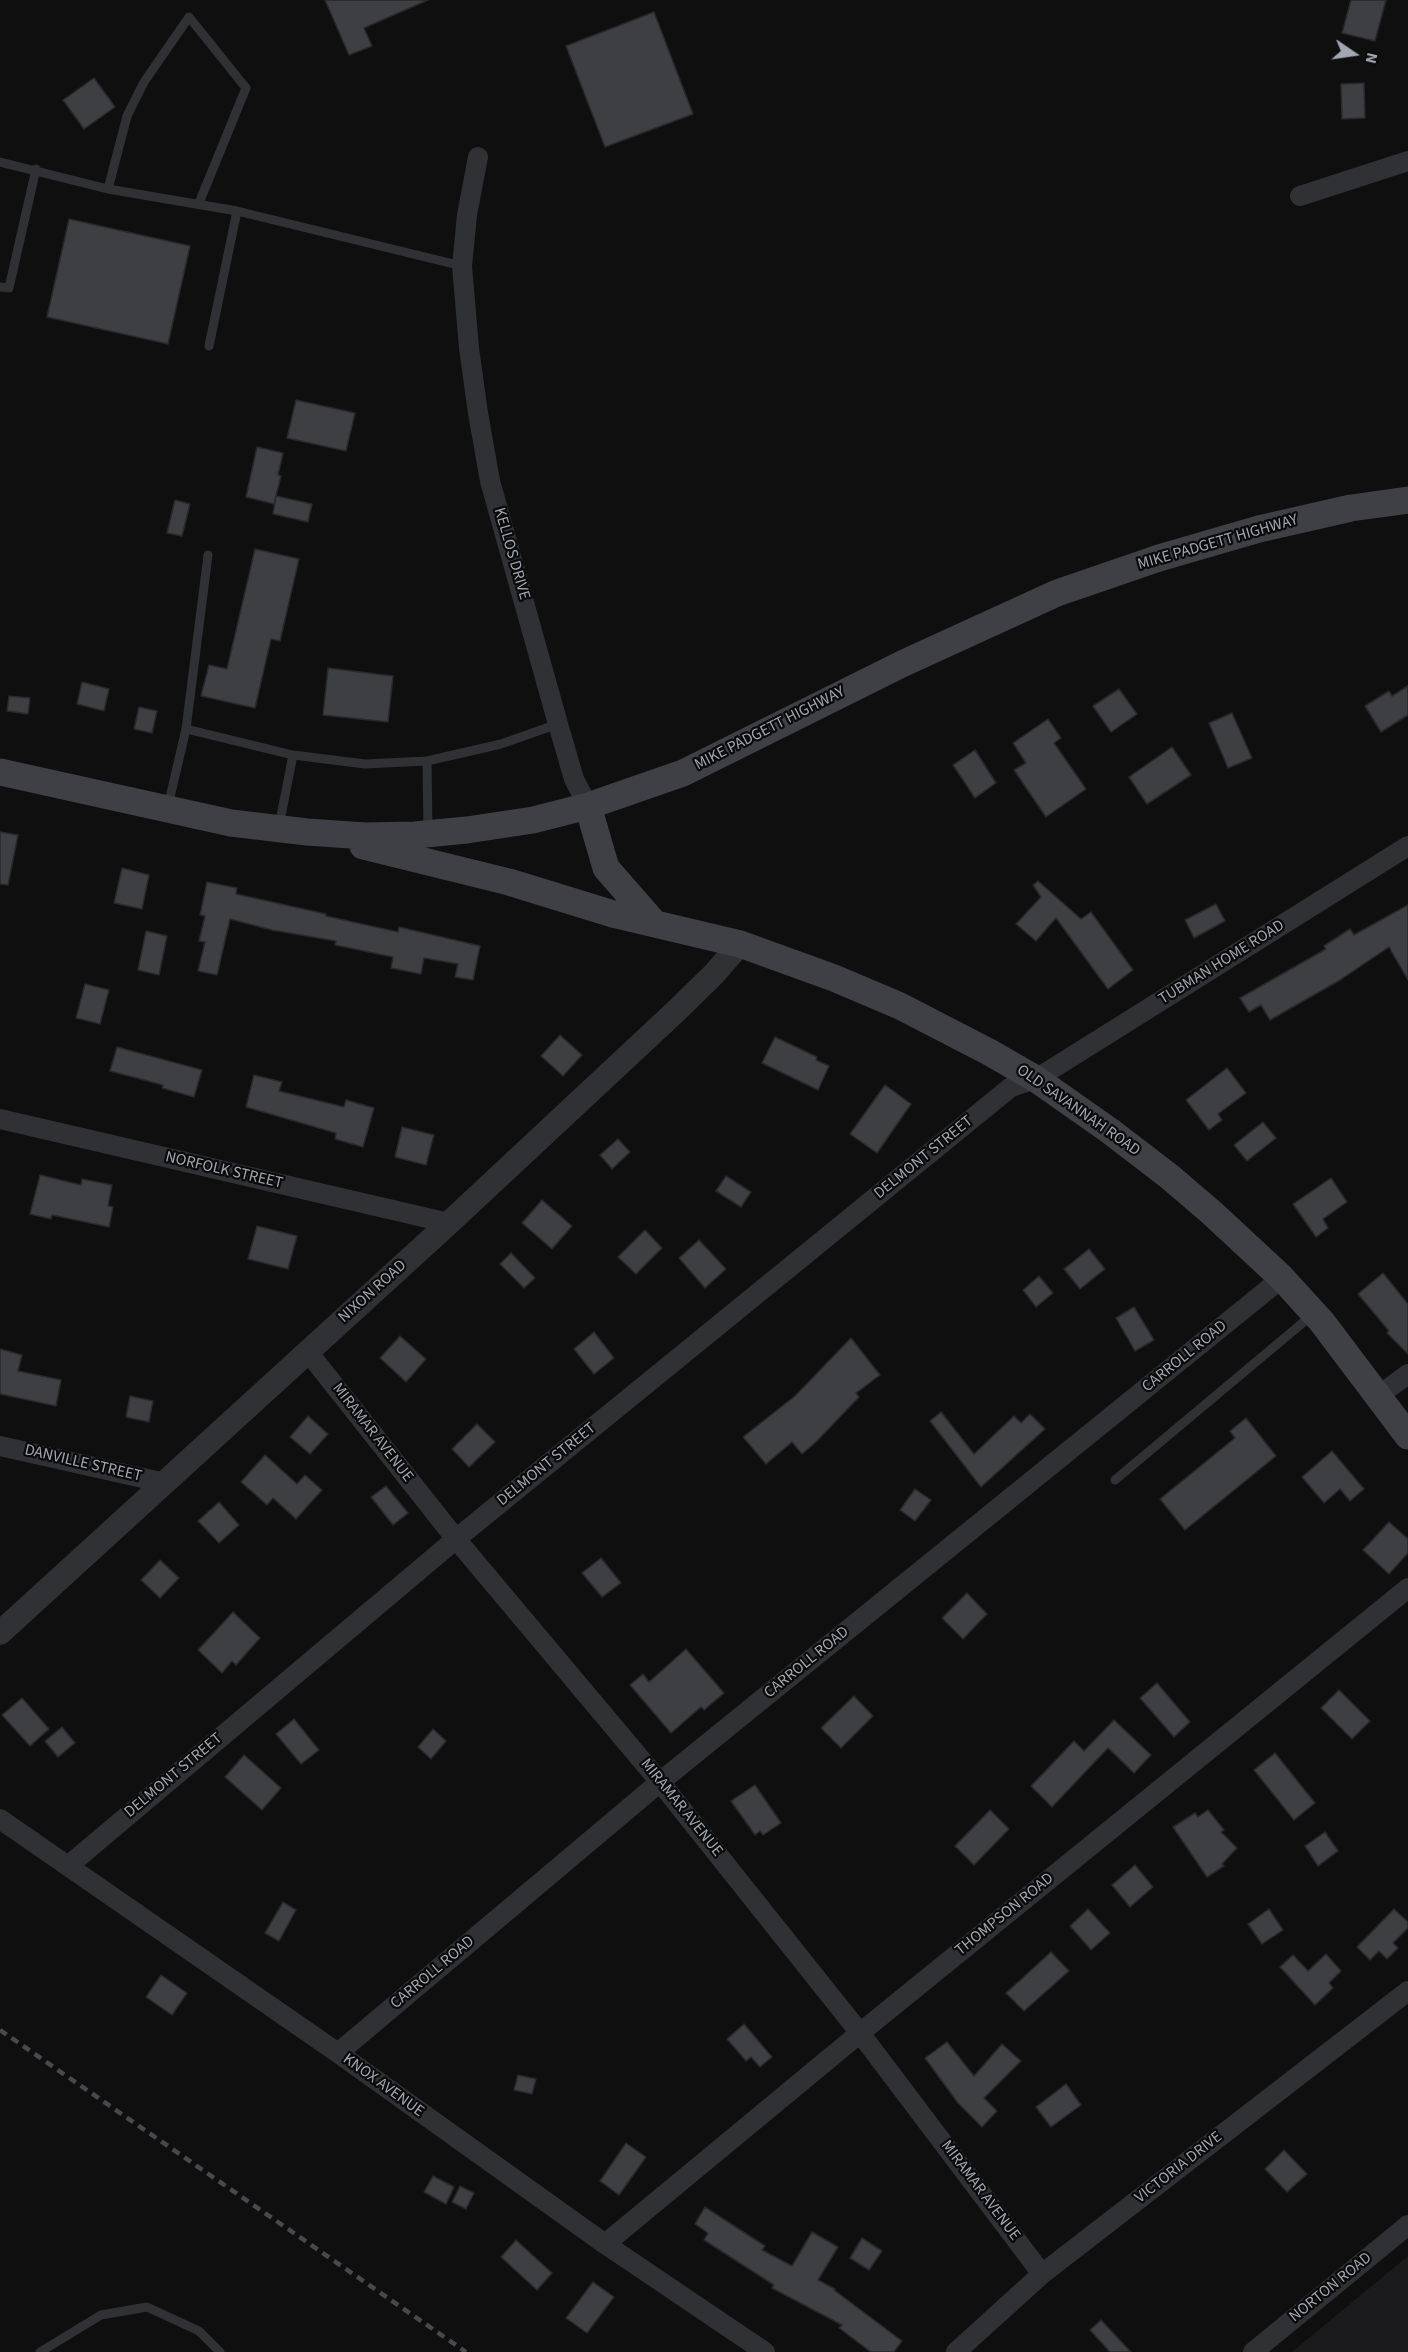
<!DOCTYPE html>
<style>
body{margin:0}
#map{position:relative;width:1408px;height:2352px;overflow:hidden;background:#0f0f10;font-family:"Source Sans 3",sans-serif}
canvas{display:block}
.north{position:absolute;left:1324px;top:24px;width:60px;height:60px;-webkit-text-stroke:4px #0a0a0b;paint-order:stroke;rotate:103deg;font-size:16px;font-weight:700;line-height:24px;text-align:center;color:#a0a7b1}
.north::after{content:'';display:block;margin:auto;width:21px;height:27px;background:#a0a7b1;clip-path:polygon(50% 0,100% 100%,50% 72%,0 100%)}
</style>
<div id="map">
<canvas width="1408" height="2352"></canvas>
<div class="north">N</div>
</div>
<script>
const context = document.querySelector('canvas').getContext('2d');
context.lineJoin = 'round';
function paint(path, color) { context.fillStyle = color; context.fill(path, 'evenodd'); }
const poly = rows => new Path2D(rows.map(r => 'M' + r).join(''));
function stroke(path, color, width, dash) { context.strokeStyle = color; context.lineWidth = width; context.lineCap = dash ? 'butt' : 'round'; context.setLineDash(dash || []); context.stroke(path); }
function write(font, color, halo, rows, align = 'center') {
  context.font = font + ' "Source Sans 3",sans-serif'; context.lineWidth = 4.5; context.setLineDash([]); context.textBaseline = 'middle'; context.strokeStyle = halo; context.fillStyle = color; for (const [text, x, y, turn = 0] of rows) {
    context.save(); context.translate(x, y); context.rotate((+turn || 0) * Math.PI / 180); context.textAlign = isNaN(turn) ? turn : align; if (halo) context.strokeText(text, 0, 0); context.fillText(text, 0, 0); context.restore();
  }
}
paint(poly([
 [1408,2256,1408,2352,1292,2352]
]), '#1b1b1d');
const building = poly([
 [325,0,428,0,364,28,372,46,349,55,325,0],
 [1351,0,1386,0,1375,41,1342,33,1351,0],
 [654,12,693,114,605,147,566,46,654,12],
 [94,78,115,107,84,129,63,100,94,78],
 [1364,83,1365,118,1342,119,1341,84,1364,83],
 [69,219,190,246,168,344,47,317,69,219],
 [296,400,355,413,346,451,287,438,296,400],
 [257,447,283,453,278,475,281,476,274,504,246,497,257,447],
 [276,496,312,504,308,522,273,514,276,496],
 [175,500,190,504,182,536,167,533,175,500],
 [255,549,299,559,280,641,271,639,255,708,201,696,209,665,227,669,255,549],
 [328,668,393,676,388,722,323,715,328,668],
 [82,682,109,689,104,711,77,704,82,682],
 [1408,686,1408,715,1381,732,1365,706,1389,691,1392,696,1408,686],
 [1119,689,1137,714,1111,732,1093,706,1119,689],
 [9,696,30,698,28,714,7,711,9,696],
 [139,707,157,711,152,733,134,729,139,707],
 [1232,713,1252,758,1228,768,1209,723,1232,713],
 [1048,719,1061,738,1054,743,1086,789,1046,817,1014,770,1026,763,1013,743,1048,719],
 [1172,747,1191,775,1147,804,1129,777,1172,747],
 [975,750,996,783,975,798,953,765,975,750],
 [0,832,18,835,8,885,0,884,0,832],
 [122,868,149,875,142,909,114,903,122,868],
 [1038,881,1081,919,1091,912,1133,970,1108,989,1056,918,1036,941,1016,924,1041,897,1033,885,1038,881],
 [207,882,237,888,236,894,326,914,326,916,398,932,399,927,480,946,473,980,455,977,458,964,424,958,421,974,391,968,393,957,335,945,336,941,272,930,230,919,217,975,198,971,205,942,199,941,205,916,200,915,207,882],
 [1216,904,1225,921,1194,938,1185,920,1216,904],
 [1408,905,1408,980,1389,947,1340,980,1270,1020,1261,1005,1249,1012,1240,998,1326,949,1324,946,1350,929,1354,935,1408,905],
 [146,931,167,936,159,975,138,970,146,931],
 [85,984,109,990,100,1024,76,1018,85,984],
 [560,1035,582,1055,563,1076,541,1056,560,1035],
 [775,1037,817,1057,816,1060,829,1066,818,1090,762,1063,775,1037],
 [117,1047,202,1070,194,1097,162,1088,163,1085,110,1071,117,1047],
 [1227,1068,1246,1093,1218,1114,1222,1120,1209,1130,1186,1100,1227,1068],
 [254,1075,282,1082,279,1091,344,1107,346,1100,374,1108,363,1147,335,1139,336,1133,246,1107,254,1075],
 [885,1085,911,1104,877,1153,850,1134,885,1085],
 [1263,1122,1276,1138,1247,1161,1234,1145,1263,1122],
 [402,1127,434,1135,426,1165,395,1157,402,1127],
 [618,1139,630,1152,612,1169,600,1155,618,1139],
 [40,1175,81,1185,82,1179,112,1185,108,1206,113,1207,109,1227,52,1215,51,1219,30,1214,40,1175],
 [726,1176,751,1192,741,1207,716,1191,726,1176],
 [1331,1178,1347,1202,1323,1219,1328,1228,1316,1237,1293,1204,1331,1178],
 [542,1200,572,1226,552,1249,522,1223,542,1200],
 [257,1226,297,1236,288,1269,248,1259,257,1226],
 [645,1230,662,1248,636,1274,618,1257,645,1230],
 [699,1240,726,1269,705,1288,679,1258,699,1240],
 [1089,1249,1105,1269,1080,1289,1064,1269,1089,1249],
 [511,1253,535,1278,524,1288,500,1264,511,1253],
 [1383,1273,1408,1304,1408,1354,1387,1333,1389,1331,1358,1294,1383,1273],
 [1039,1276,1053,1293,1036,1307,1023,1290,1039,1276],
 [1134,1307,1154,1340,1135,1351,1116,1318,1134,1307],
 [594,1332,614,1358,594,1374,574,1349,594,1332],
 [400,1336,426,1359,406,1382,380,1358,400,1336],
 [851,1338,880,1375,856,1393,859,1397,817,1441,802,1454,792,1442,766,1464,743,1437,795,1396,851,1338],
 [0,1349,22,1355,18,1371,61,1380,56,1406,0,1394,0,1349],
 [130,1396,153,1401,149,1422,126,1417,130,1396],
 [941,1412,974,1454,1014,1416,1021,1423,1030,1414,1045,1429,981,1487,930,1421,941,1412],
 [308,1416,328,1434,310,1454,290,1437,308,1416],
 [1246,1418,1276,1456,1185,1530,1160,1499,1235,1438,1230,1431,1246,1418],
 [477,1424,495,1442,469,1467,452,1449,477,1424],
 [1332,1451,1364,1489,1350,1501,1340,1489,1324,1503,1302,1477,1332,1451],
 [265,1455,297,1484,305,1475,322,1490,296,1519,273,1498,267,1505,241,1482,265,1455],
 [386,1486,408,1513,393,1525,371,1497,386,1486],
 [915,1489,931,1500,915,1521,900,1510,915,1489],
 [219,1502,239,1525,219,1543,198,1521,219,1502],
 [1389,1522,1408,1539,1408,1553,1389,1574,1363,1550,1389,1522],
 [601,1558,621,1583,602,1597,582,1573,601,1558],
 [160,1560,179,1578,160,1598,141,1580,160,1560],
 [967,1593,987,1614,963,1639,942,1618,967,1593],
 [233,1612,260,1638,236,1665,232,1661,222,1673,198,1650,233,1612],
 [686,1649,724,1693,704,1710,701,1707,671,1733,630,1685,643,1674,649,1682,686,1649],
 [1157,1683,1190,1722,1174,1737,1140,1698,1157,1683],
 [1339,1690,1370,1721,1352,1739,1321,1708,1339,1690],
 [854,1696,873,1716,841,1748,821,1728,854,1696],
 [22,1698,49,1729,30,1746,2,1715,22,1698],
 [294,1719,319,1750,301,1764,276,1734,294,1719],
 [1114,1720,1151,1755,1134,1773,1108,1748,1052,1807,1031,1786,1074,1741,1084,1751,1114,1720],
 [62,1727,75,1743,58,1757,45,1741,62,1727],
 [433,1729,446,1741,431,1759,418,1747,433,1729],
 [1275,1753,1315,1803,1294,1820,1254,1770,1275,1753],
 [244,1755,281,1788,262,1810,225,1777,244,1755],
 [755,1785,781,1823,763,1835,760,1831,755,1835,731,1801,755,1785],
 [990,1810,1009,1829,974,1865,955,1846,990,1810],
 [1208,1810,1224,1830,1221,1832,1237,1848,1222,1864,1224,1866,1207,1877,1173,1827,1195,1813,1198,1817,1208,1810],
 [1325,1832,1338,1851,1318,1866,1305,1846,1325,1832],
 [1135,1865,1153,1887,1130,1907,1112,1885,1135,1865],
 [283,1902,296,1910,279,1941,265,1933,283,1902],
 [1088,1909,1110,1933,1091,1950,1070,1926,1088,1909],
 [1269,1909,1283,1930,1262,1944,1248,1924,1269,1909],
 [1394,1909,1408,1922,1408,1928,1393,1943,1398,1948,1387,1959,1379,1951,1370,1960,1357,1947,1394,1909],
 [1051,1952,1069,1971,1024,2011,1006,1993,1051,1952],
 [1326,1954,1341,1971,1329,1983,1333,1988,1315,2005,1280,1967,1293,1955,1308,1971,1326,1954],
 [161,1975,187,1993,172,2015,146,1997,161,1975],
 [744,2024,772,2057,760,2067,751,2057,746,2061,727,2039,744,2024],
 [947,2042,974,2076,1002,2044,1021,2061,984,2098,997,2111,982,2127,958,2103,925,2058,947,2042],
 [518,2075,536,2079,532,2094,514,2090,518,2075],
 [1066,2084,1081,2105,1051,2127,1036,2107,1066,2084],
 [626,2143,646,2157,619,2195,600,2181,626,2143],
 [1284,2150,1307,2174,1287,2192,1265,2169,1284,2150],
 [433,2176,454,2187,446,2204,424,2192,433,2176],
 [460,2186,474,2193,466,2209,452,2202,460,2186],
 [705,2207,765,2246,762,2250,792,2266,812,2232,838,2247,818,2280,835,2289,834,2290,902,2341,894,2352,871,2352,839,2328,842,2325,772,2288,774,2285,704,2240,708,2233,695,2224,705,2207],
 [862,2238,882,2251,869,2270,850,2258,862,2238],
 [516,2240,552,2273,537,2290,501,2257,516,2240],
 [593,2282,614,2297,587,2333,566,2318,593,2282],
 [1101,2320,1131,2352,1110,2352,1090,2330,1101,2320]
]);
paint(building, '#3e3f43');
stroke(building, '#29292c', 1.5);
stroke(poly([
 [0,162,108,189,237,211,462,266],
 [108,189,127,116,144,82,189,17,246,88,199,203],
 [0,287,9,288,36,169],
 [209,346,237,211],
 [186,729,208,555],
 [168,806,186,729,293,755,365,764,427,761],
 [279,826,293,755],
 [428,832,427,761,501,744,558,724],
 [1115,1480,1312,1315],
 [40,2352,101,2315,147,2307,199,2331,220,2352]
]), '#303135', 9);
stroke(poly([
 [478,157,467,215,462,266,469,348,478,413,490,481,558,724,574,779,588,806],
 [1300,196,1408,161],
 [0,1119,449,1223],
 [308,1352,456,1539,660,1782,860,2033,1042,2274],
 [1378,1396,1408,1374],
 [0,1446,165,1483],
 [0,1819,338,2053,605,2244,765,2352],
 [68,1866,456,1539,1011,1087,1036,1079,1408,846],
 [338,2053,660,1782,1282,1278],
 [605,2244,860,2033,1408,1588],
 [956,2352,1042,2274,1408,1991],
 [1253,2352,1408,2225]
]), '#303135', 20);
stroke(poly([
 [0,1633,449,1223,674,1013,714,974,740,944]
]), '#303135', 24);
stroke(poly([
 [0,772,231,823,307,832,365,836,415,835,467,830,533,820,588,806,683,773,904,663,1057,593,1159,558,1259,529,1351,508,1408,500],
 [588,806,606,868,654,923],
 [363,846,509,882,613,914,740,944,834,978,900,1006,989,1052,1036,1079,1110,1131,1170,1177,1212,1213,1282,1278,1322,1322,1408,1436]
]), '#3e4045', 27);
stroke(poly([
 [0,2030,466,2352]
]), '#47494e', 4.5, [8, 6]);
write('16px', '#a0a7b1', '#0a0a0b', [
 ["MIKE PADGETT HIGHWAY",1218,543,-16],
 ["KELLOS DRIVE",511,554,74],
 ["MIKE PADGETT HIGHWAY",770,729,-27],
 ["TUBMAN HOME ROAD",1222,963,-32],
 ["OLD SAVANNAH ROAD",1078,1111,35],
 ["DELMONT STREET",924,1158,-39],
 ["NORFOLK STREET",224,1171,13],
 ["NIXON ROAD",373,1292,-42],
 ["CARROLL ROAD",1185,1357,-39],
 ["MIRAMAR AVENUE",372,1433,52],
 ["DANVILLE STREET",83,1464,13],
 ["DELMONT STREET",547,1465,-39],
 ["CARROLL ROAD",807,1663,-39],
 ["DELMONT STREET",174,1776,-40],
 ["MIRAMAR AVENUE",681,1808,51],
 ["THOMPSON ROAD",1005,1915,-39],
 ["CARROLL ROAD",433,1973,-40],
 ["KNOX AVENUE",383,2086,36],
 ["VICTORIA DRIVE",1179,2168,-38],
 ["MIRAMAR AVENUE",980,2191,53],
 ["NORTON ROAD",1331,2288,-39]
]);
</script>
